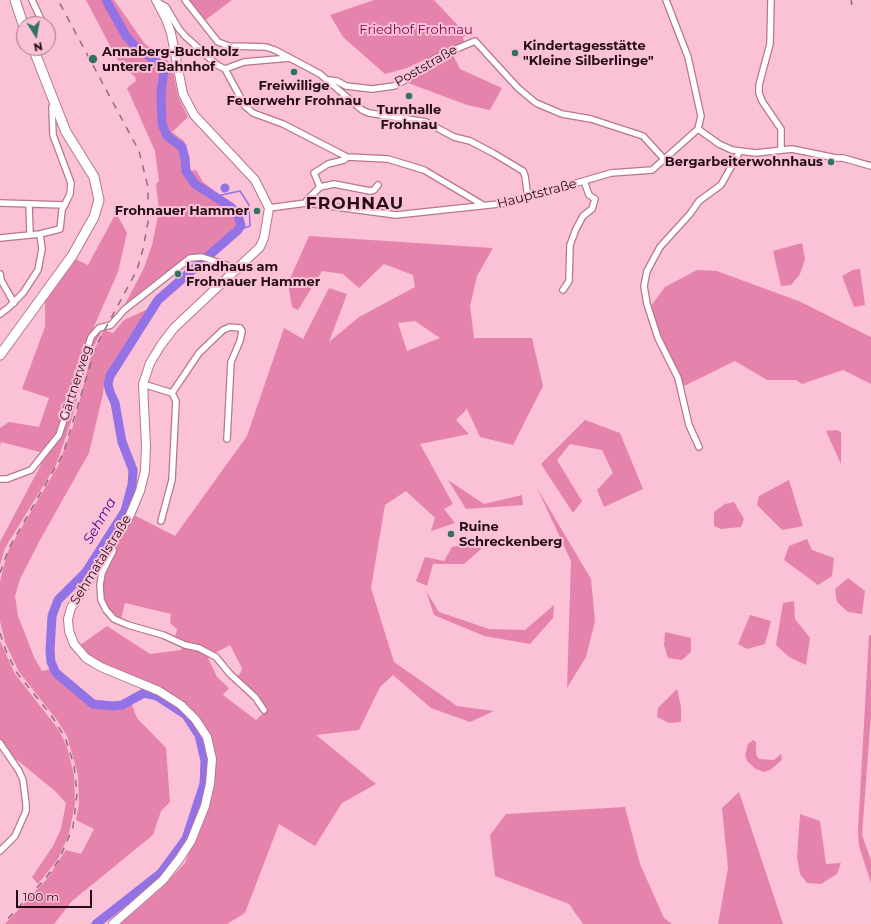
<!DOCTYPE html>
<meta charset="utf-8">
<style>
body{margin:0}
#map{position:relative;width:871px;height:924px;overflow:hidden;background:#fac1d7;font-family:Montserrat,sans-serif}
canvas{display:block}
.north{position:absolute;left:16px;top:16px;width:40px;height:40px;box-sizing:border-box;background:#fac1d7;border:1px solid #a5798a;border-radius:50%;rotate:169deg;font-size:11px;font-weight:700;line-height:16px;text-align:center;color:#250d17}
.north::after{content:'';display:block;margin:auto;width:14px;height:18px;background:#317261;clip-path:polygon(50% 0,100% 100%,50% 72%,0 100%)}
.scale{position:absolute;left:16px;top:890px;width:76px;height:18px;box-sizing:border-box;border:2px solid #250d17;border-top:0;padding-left:5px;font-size:12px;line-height:14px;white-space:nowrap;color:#250d17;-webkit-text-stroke:3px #fac1d7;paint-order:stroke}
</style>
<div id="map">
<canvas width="871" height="924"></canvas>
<div class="north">N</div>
<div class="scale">100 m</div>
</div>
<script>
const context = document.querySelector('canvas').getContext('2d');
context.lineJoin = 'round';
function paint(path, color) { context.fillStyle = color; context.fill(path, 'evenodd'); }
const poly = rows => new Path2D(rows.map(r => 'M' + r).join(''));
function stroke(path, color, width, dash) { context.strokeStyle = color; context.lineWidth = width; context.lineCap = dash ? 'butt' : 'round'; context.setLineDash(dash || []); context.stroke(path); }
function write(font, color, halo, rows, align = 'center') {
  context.font = font + ' Montserrat,sans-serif'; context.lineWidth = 4; context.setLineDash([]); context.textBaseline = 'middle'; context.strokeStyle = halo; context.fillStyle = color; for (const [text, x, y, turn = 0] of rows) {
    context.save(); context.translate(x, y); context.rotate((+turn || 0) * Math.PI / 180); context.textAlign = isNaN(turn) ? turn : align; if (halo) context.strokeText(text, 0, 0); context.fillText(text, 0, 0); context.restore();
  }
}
paint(poly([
 [86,0,114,0,145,44,171,63,178,96,188,117,172,132,184,141,190,159,183,164,184,172,196,170,203,182,234,206,241,215,237,218,236,228,204,257,197,254,190,254,125,304,144,268,152,245,159,211,156,184,159,181,155,151,127,88,136,81,135,77,117,59],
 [189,0,232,0,204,21],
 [374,0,434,0,467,35,463,37,464,42,407,68,385,74,343,37,330,15],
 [451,51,460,69,502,88,490,110,467,105,403,81,435,58],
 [116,213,127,233,118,272,81,356,75,383,57,435,40,452,1,442,0,446,0,428,9,422,39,427,49,398,22,389,45,327,45,299,75,259,88,265],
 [309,236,493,248,477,276,470,306,474,338,532,338,543,386,513,445,480,437,467,409,456,420,469,434,420,444,453,504,444,509,455,523,431,531,435,518,406,491,385,505,371,588,394,662,457,706,494,711,470,722,431,708,393,675,380,687,359,730,316,735,376,784,342,803,315,846,279,824,245,913,227,924,120,924,155,894,185,863,209,802,209,735,184,704,117,673,87,655,79,646,107,626,150,654,181,650,183,646,200,650,210,657,208,658,217,677,229,688,223,695,256,720,268,709,237,677,241,672,242,668,230,645,215,653,185,642,175,637,177,629,170,623,171,614,125,603,121,619,109,610,104,600,102,585,110,561,115,552,115,544,134,515,175,536,247,436,284,328,303,339,329,288,347,294,329,342,359,317,415,287,413,275,384,264,359,288,343,274,322,271,298,310,292,307,288,283],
 [415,321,440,338,407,351,398,323],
 [802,243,805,259,800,274,791,285,781,286,773,251],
 [860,269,865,305,854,307,842,276,853,270],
 [697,270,717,271,801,302,871,337,871,384,843,370,802,384,796,380,767,380,735,361,684,386,662,338,651,306,665,287],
 [159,304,134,332,121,357,109,372,104,382,103,394,89,453,40,540,20,579,15,596,18,616,34,657,42,671,55,668,93,704,113,706,122,705,130,700,137,718,166,748,170,802,161,811,153,835,72,901,54,924,5,924,46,880,66,850,81,854,94,829,76,820,79,803,78,775,67,736,57,720,19,672,5,642,0,621,0,582,3,568,9,549,58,466,73,426,91,356,104,330,113,333,124,320],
 [102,331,89,355,70,425,56,465,5,548,0,565,0,542,44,459,61,436,78,388,94,334],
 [585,420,620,433,643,489,604,507,597,490,613,473,602,450,570,444,557,460,582,501,573,513,541,464],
 [836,430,841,432,841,464,826,431],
 [448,480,484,504,522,495,523,505,466,509],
 [789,480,803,526,782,530,757,505,759,496],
 [537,488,591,579,595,621,586,657,567,688,571,561],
 [734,502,744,519,741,527,721,529,714,526,714,512,725,504],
 [807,539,812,550,834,558,832,576,818,585,784,560,789,546],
 [470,542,482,548,464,564,433,564,427,586,416,581,425,557,444,561,452,547],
 [848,578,865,591,862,614,848,612,837,602,835,589],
 [426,591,439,612,489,629,525,630,554,605,553,618,530,644,484,636,434,615],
 [794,601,795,619,810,638,806,665,789,657,776,645,783,603],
 [750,615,771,621,765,644,747,649,738,644],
 [665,632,691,638,691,652,682,660,668,658,664,645],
 [869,635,871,635,871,714,862,835,871,860,871,883,859,846,858,830],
 [0,641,15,674,59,730,67,747,74,775,75,803,69,834,58,859,38,884,32,877,53,846,61,829,66,803,55,791,16,759,0,739],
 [677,689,681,707,681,722,669,723,657,717,658,708],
 [753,740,756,742,756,754,759,759,774,760,781,754,782,760,770,770,764,772,756,769,748,762,745,756,748,744],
 [739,792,783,924,718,924,728,868,722,808],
 [625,807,640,864,664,918,672,924,583,924,569,904,495,876,490,835,506,814],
 [800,814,820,821,826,864,841,863,837,874,821,884,807,883,800,874,797,857]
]), '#e583ac');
paint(poly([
 '220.5 188a4.5 4.5 0 1 1 9 0a4.5 4.5 0 1 1-9 0Z'
]), '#9272e5');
stroke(poly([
 [217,196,240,191,249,205,250,226,238,230]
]), '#9272e5', 1.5);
stroke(poly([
 [96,924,161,873,186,839,204,784,205,761,199,735,186,715,157,696,144,693,122,705,113,706,93,704,56,673,51,662,50,651,52,616,58,600,86,572,125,511,132,485,133,470,122,442,115,403,110,392,108,384,110,376,158,300,238,230,241,225,238,216,231,207,195,184,186,171,185,159,182,147,167,136,162,124,161,93,164,71,158,63,135,46,126,36,106,0]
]), '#9272e5', 9);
const street = poly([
 [32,0,43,24],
 [185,0,218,42,229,46,266,47,275,50,320,74,362,110,369,113,426,122,454,137,470,141,493,153,523,171,525,176,528,198],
 [666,0,688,57,701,116,698,129],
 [771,0,770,44,759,85,759,93,762,101,781,129,781,150],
 [157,2,166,7,179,29,185,36,217,65,225,69,245,106,253,113,283,124,347,157,388,159,424,170,483,205],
 [225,69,244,62,290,58],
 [329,80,337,81,346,86,372,89,394,86,414,75,435,58,475,41,518,88,536,103,562,114,591,119,643,136,664,159],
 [698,129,719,144,732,150,756,153,792,149,836,158,843,158,871,166],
 [320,187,334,184,370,191,374,190,378,185],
 [0,203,65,205],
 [306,203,307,200,320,187,314,173,328,164,344,160,347,157],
 [29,204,30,235],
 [269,208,306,203,396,215,508,203,611,173,652,170,698,129],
 [0,238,40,234,60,229,62,210,70,194,71,183,53,135,52,107,54,104],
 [0,274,1,280,14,303],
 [563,290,569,281,570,245,576,229,583,216,592,209,595,199,589,195,584,181],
 [0,314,8,308,23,293,38,270,42,249,40,234],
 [143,384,172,393,199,353,223,330,230,327,240,328,242,331,240,341,231,362,227,439],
 [699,447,689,425,678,378,658,338,647,304,644,286,647,271,660,247,690,214,699,201,721,185,740,151],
 [0,479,7,479,31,470,59,435,91,337,99,328,111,325,124,310,190,258,202,257,238,269],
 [161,521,172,480,176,401,172,393],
 [112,544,113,551,102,573,100,585,101,600,106,610,114,619,128,625,163,635,185,645,199,648,216,657,230,674,255,697,264,710],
 [0,743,19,771,23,780,26,804,26,811,15,836,0,851]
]);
const secondary = poly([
 [113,924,163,880,180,858,191,841,205,806,210,784,212,759,207,737,195,719,181,705,159,691,101,667,86,658,74,644,69,631,68,619,71,608,130,515,140,491,145,471,146,446,143,384,150,363,161,345,174,328,260,247,264,238,269,208,255,180,194,115,183,94,171,33,166,19,156,0]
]);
const primary = poly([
 [15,0,24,27],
 [0,355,72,256,94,217,99,200,94,177,66,132,33,48]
]);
stroke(street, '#b77690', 8);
stroke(secondary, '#b77690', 10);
stroke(primary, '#b77690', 11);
stroke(street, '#fff', 5.5);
stroke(secondary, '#fff', 8);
stroke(primary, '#fff', 9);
stroke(poly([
 [851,0,852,5],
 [0,573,9,548,63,454,96,346,137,270,143,249,148,222,148,187,139,151,58,0],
 [0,633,6,651,17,673,51,715,65,737,74,765,77,794,73,827,59,860,45,879,3,924]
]), '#956b7c', 1.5, [7, 7]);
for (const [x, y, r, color] of [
 [515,53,4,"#317261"],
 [93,59,5,"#317261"],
 [294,72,4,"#317261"],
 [409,96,4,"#317261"],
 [831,162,4,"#317261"],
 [257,211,4,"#317261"],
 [178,274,4,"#317261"],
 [451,534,4,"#317261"]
]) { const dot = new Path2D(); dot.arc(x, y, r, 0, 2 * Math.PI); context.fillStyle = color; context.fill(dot); stroke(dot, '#fac1d7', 1.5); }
write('13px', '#7e034a', '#fac1d7', [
 ["Friedhof Frohnau",416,30]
]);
write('bold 13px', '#250d17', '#fac1d7', [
 ["Kindertagesstätte",523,46],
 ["\"Kleine Silberlinge\"",523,61],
 ["Annaberg-Buchholz",102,52],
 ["unterer Bahnhof",102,67],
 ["Freiwillige",294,86,"center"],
 ["Feuerwehr Frohnau",294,101,"center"],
 ["Turnhalle",409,110,"center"],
 ["Frohnau",409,125,"center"],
 ["Bergarbeiterwohnhaus",823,162,"right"],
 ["Frohnauer Hammer",249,211,"right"],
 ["Landhaus am",186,267],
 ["Frohnauer Hammer",186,282],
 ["Ruine",459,527],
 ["Schreckenberg",459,542]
], 'left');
write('13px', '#250d17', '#fac1d7', [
 ["Poststraße",426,66,-30],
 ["Hauptstraße",537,194,-15],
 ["Gärtnerweg",76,383,-72],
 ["Sehmatalstraße",101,560,-58]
]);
write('italic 14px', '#490297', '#fac1d7', [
 ["Sehma",100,521,-60]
]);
context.letterSpacing = '1px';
write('bold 17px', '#250d17', '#fac1d7', [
 ["FROHNAU",355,204]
]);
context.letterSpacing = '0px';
</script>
